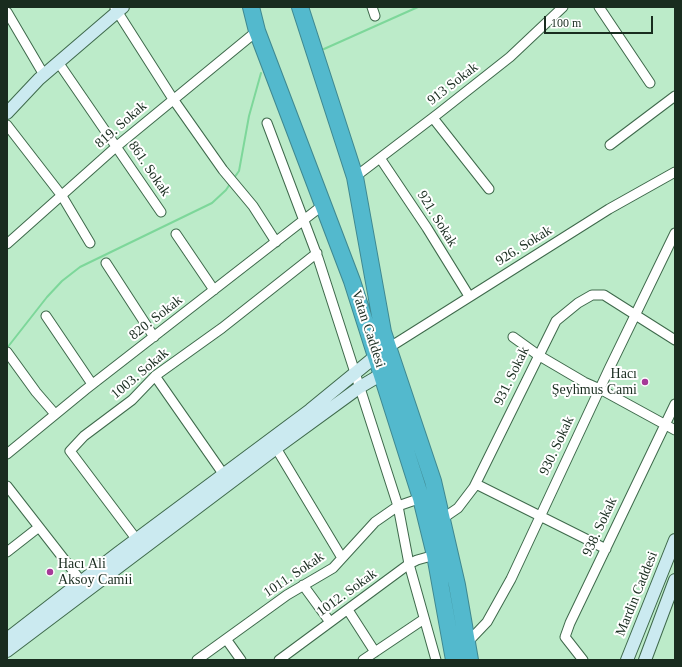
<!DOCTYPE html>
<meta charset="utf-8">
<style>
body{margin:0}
#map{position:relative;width:682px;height:667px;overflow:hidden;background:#bcebc9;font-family:"Times New Roman",serif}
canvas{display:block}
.frame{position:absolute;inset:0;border:8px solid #192c1f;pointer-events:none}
.scale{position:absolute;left:544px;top:16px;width:109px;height:18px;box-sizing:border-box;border:2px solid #192c1f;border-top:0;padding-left:5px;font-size:12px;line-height:14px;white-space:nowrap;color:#192c1f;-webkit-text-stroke:3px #fff;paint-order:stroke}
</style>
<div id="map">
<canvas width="682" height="667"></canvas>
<div class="frame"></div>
<div class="scale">100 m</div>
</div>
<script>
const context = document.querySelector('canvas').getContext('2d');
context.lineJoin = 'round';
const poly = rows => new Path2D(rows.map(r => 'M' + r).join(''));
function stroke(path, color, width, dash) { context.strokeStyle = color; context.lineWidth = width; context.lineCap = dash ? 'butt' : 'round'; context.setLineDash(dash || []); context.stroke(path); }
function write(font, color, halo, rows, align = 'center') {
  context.font = font + ' "Times New Roman",serif'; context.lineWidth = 4; context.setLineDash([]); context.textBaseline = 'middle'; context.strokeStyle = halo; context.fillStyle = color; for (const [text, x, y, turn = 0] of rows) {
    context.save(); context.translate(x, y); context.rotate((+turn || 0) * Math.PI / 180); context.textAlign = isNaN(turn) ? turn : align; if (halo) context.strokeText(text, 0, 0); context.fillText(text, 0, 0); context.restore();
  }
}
stroke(poly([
 [324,49,418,7],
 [234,178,239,171,249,116,261,73],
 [7,348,47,297,62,281,80,267,212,203,226,190,230,184]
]), '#7dd79a', 2);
const street = poly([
 [372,7,375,16],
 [599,7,650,83],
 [115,8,173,99,223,170,253,206,276,242],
 [7,12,44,75],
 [58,62,161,212],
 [433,118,489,189],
 [267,123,318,258,398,506,409,564,436,660],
 [7,125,62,196,90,243],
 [610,145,675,96],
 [380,158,427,228,469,296],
 [355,177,439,113,510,57,563,7],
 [176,234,214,290],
 [7,244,117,146,257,31],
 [106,263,154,337],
 [46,316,92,384],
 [513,337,538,355,584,382,600,389,675,430],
 [390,347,609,209,675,172],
 [7,352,36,392,55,414],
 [155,376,224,475],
 [276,448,342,558],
 [7,454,85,390,323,205],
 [476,484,606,549],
 [7,486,81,581],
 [442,519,458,508,474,487,556,321,578,303,592,295,604,295,675,340],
 [137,540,70,451,84,436,132,400,155,376,222,328,317,253],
 [7,552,39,527],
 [303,585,330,622],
 [348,610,375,652],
 [226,639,241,660],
 [467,643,487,622,511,579,609,369,675,233],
 [197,660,287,595,333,568,375,522,398,506,421,498],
 [279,660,409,564,417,560,435,555],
 [363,660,424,619],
 [583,660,565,637,570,623,675,404]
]);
const secondary = poly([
 [7,113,39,79,123,7],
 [7,639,118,553,310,410,376,356],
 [7,651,279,446,360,387,382,374],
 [627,660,675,540],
 [645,660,675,580]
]);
const highway = poly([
 [251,7,257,31,352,281,421,498,435,555,454,660],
 [300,7,355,177,383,332,433,481,457,585,470,660]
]);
stroke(street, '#3e694b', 11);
stroke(secondary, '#3e694b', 14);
stroke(highway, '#3f8890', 18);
stroke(street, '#fff', 9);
stroke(secondary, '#cbeaf0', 12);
stroke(highway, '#53b9cd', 16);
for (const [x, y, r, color] of [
 [645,382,4,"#a63998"],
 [50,572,4,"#a63998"]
]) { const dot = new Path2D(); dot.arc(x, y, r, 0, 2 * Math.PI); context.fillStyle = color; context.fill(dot); stroke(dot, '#fff', 1.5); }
write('14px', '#192c1f', '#fff', [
 ["913 Sokak",453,84,-38],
 ["819. Sokak",121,125,-41],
 ["861. Sokak",149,169,56],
 ["921. Sokak",437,219,58],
 ["926. Sokak",524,246,-32],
 ["820. Sokak",156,318,-38],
 ["Vatan Caddesi",368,329,72],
 ["1003. Sokak",140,374,-40],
 ["931. Sokak",512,376,-64],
 ["930. Sokak",557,446,-65],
 ["938. Sokak",600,527,-65],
 ["1011. Sokak",294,575,-34],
 ["1012. Sokak",347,593,-36],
 ["Mardin Caddesi",637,594,-68]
]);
write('14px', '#192c1f', '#fff', [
 ["Hacı",637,374],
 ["Şeyhmus Cami",637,390],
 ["Hacı Ali",58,564,"left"],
 ["Aksoy Camii",58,580,"left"]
], 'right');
</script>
